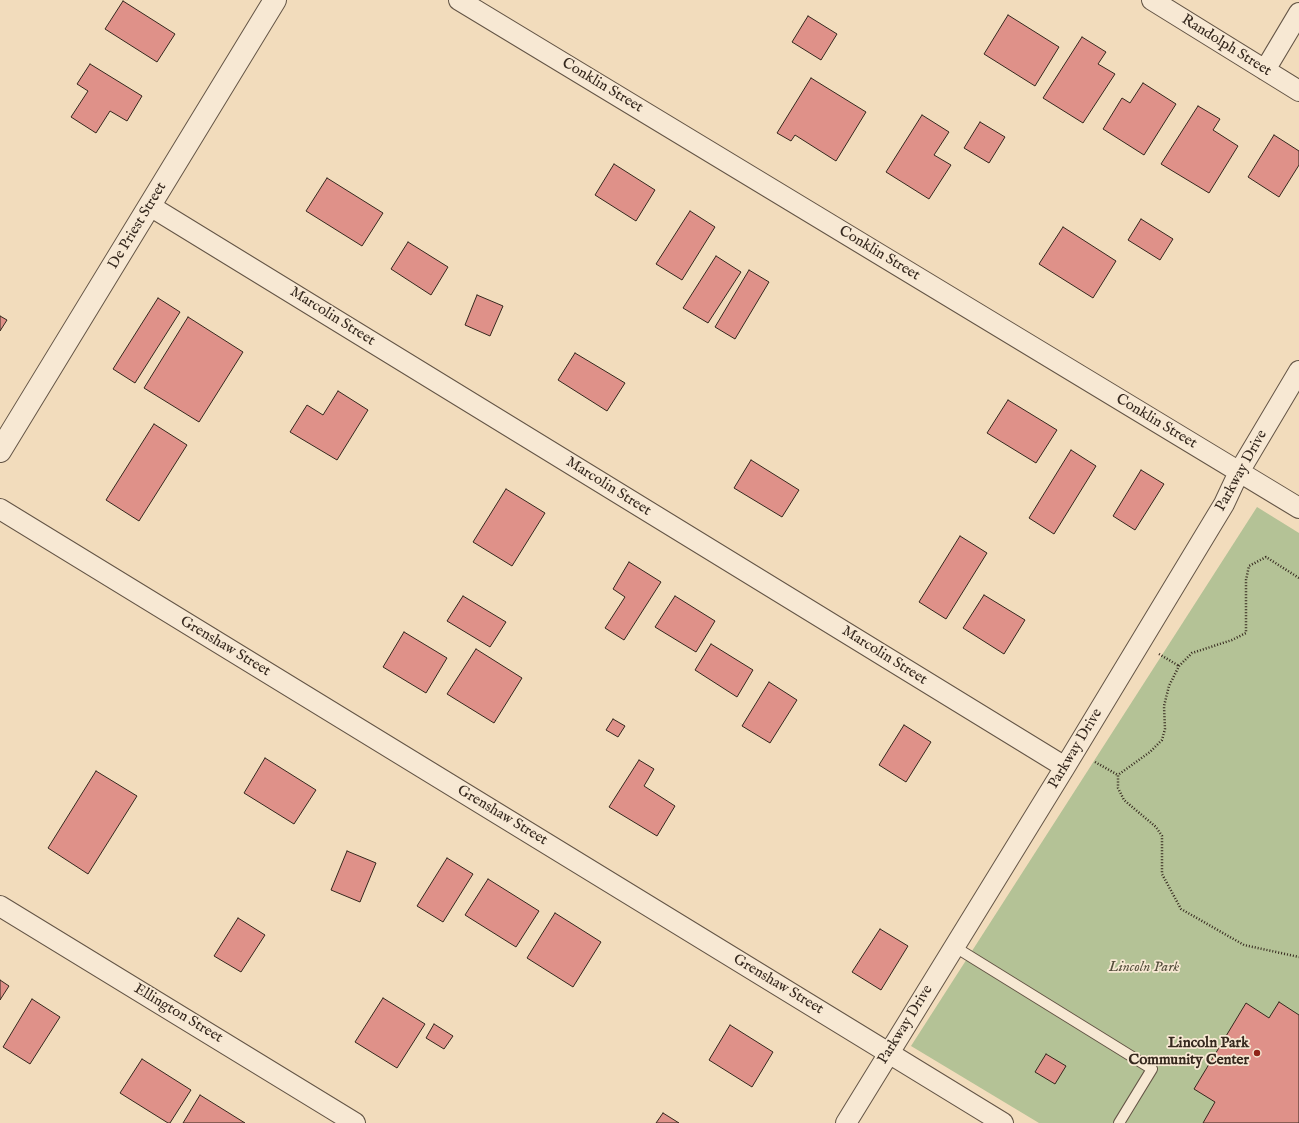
<!DOCTYPE html>
<style>
body{margin:0}
canvas{display:block;background:#f2dcbc}
</style>
<canvas width="1299" height="1123"></canvas>
<script>
const context = document.querySelector('canvas').getContext('2d');
context.lineJoin = 'round';
function paint(path, color) { context.fillStyle = color; context.fill(path, 'evenodd'); }
const poly = rows => new Path2D(rows.map(r => 'M' + r).join(''));
function stroke(path, color, width, dash) { context.strokeStyle = color; context.lineWidth = width; context.lineCap = dash ? 'butt' : 'round'; context.setLineDash(dash || []); context.stroke(path); }
function write(font, color, halo, rows, align = 'center') {
  context.font = font + ' "IM FELL English",serif'; context.lineWidth = 3.5; context.setLineDash([]); context.textBaseline = 'middle'; context.strokeStyle = halo; context.fillStyle = color; for (const [text, x, y, turn = 0] of rows) {
    context.save(); context.translate(x, y); context.rotate((+turn || 0) * Math.PI / 180); context.textAlign = isNaN(turn) ? turn : align; if (halo) context.strokeText(text, 0, 0); context.fillText(text, 0, 0); context.restore();
  }
}
paint(poly([
 [1257,507,1299,533,1299,1123,1039,1123,911,1046]
]), '#b4c296');
const building = poly([
 [123,1,175,34,157,62,105,29,123,1],
 [1008,15,1059,47,1035,86,984,54,1008,15],
 [808,16,837,34,821,60,792,42,808,16],
 [1082,37,1106,52,1098,64,1115,74,1083,123,1043,98,1082,37],
 [90,64,142,96,127,121,110,111,96,133,71,117,88,91,77,84,90,64],
 [811,78,866,112,836,161,795,135,791,141,777,133,811,78],
 [1143,83,1176,104,1144,155,1103,129,1122,98,1130,103,1143,83],
 [1198,106,1220,119,1213,130,1238,146,1209,193,1161,164,1198,106],
 [922,115,949,132,934,155,951,165,929,199,886,172,922,115],
 [980,122,1005,137,989,163,964,148,980,122],
 [1274,135,1299,151,1299,165,1279,197,1248,177,1274,135],
 [614,164,655,190,636,221,595,195,614,164],
 [327,178,383,213,362,246,306,211,327,178],
 [690,211,715,227,682,280,656,264,690,211],
 [1141,219,1173,239,1160,260,1128,240,1141,219],
 [1063,227,1116,261,1093,298,1039,264,1063,227],
 [408,242,448,267,431,295,391,269,408,242],
 [716,256,741,272,708,323,683,308,716,256],
 [749,270,769,282,735,339,715,327,749,270],
 [477,295,503,306,490,336,465,325,477,295],
 [158,298,180,312,135,383,113,369,158,298],
 [0,316,7,320,0,331,0,316],
 [188,317,243,352,199,422,144,388,188,317],
 [575,353,625,383,607,411,558,380,575,353],
 [338,391,368,410,337,460,290,432,307,405,323,415,338,391],
 [1008,400,1057,430,1036,463,987,433,1008,400],
 [154,424,187,445,139,521,106,500,154,424],
 [1071,450,1096,466,1054,534,1029,518,1071,450],
 [751,460,799,490,782,517,734,488,751,460],
 [1141,470,1164,484,1135,530,1113,516,1141,470],
 [506,489,545,513,512,566,473,542,506,489],
 [960,536,987,553,946,619,919,602,960,536],
 [629,562,661,582,624,640,605,628,625,597,613,589,629,562],
 [984,595,1025,620,1004,654,963,628,984,595],
 [463,596,506,622,490,647,447,621,463,596],
 [675,596,715,621,696,652,655,627,675,596],
 [404,632,447,658,426,693,383,667,404,632],
 [711,644,753,670,737,697,695,670,711,644],
 [476,649,522,678,494,723,447,694,476,649],
 [769,682,797,700,770,743,742,726,769,682],
 [613,719,625,726,618,737,606,730,613,719],
 [904,725,931,742,906,782,879,765,904,725],
 [265,758,316,790,294,824,244,793,265,758],
 [639,760,654,769,644,786,675,806,657,836,609,807,639,760],
 [96,771,137,796,88,874,48,848,96,771],
 [347,851,376,863,360,902,331,890,347,851],
 [447,858,473,874,443,922,417,906,447,858],
 [488,879,539,911,516,947,465,915,488,879],
 [555,913,601,942,573,987,527,958,555,913],
 [238,918,265,935,241,972,214,956,238,918],
 [880,929,908,946,881,990,852,972,880,929],
 [0,980,9,986,0,1000,0,980],
 [383,998,425,1024,397,1068,355,1042,383,998],
 [32,999,60,1017,30,1064,3,1047,32,999],
 [1279,1002,1299,1015,1299,1123,1203,1123,1215,1102,1194,1089,1246,1003,1269,1018,1279,1002],
 [434,1024,453,1036,444,1049,426,1038,434,1024],
 [730,1025,773,1052,752,1087,709,1060,730,1025],
 [1046,1054,1066,1066,1055,1084,1035,1072,1046,1054],
 [142,1059,191,1090,170,1123,168,1123,120,1093,142,1059],
 [200,1095,245,1123,183,1123,200,1095],
 [663,1113,679,1123,656,1123,663,1113]
]);
paint(building, '#df9189');
stroke(building, '#35281e', 1);
const service = poly([
 [955,947,1152,1069,1119,1123]
]);
const minor = poly([
 [459,0,1299,508],
 [1152,0,1299,91],
 [1265,70,1299,13],
 [150,206,1065,767],
 [0,509,1003,1123],
 [0,906,355,1123],
 [846,1123,1065,767,1224,504,1239,472,1299,371]
]);
const tertiary = poly([
 [0,451,275,0]
]);
stroke(service, '#645546', 12);
stroke(minor, '#645546', 22);
stroke(tertiary, '#645546', 24);
stroke(poly([
 [1299,578,1266,557,1249,566,1246,580,1246,633,1232,640,1192,653,1179,666,1169,686,1164,706,1165,729,1162,740,1150,752,1118,775,1118,788,1124,800,1156,827,1162,836,1162,874,1181,909,1244,945,1299,957],
 [1159,654,1179,666],
 [1095,762,1118,775]
]), '#35281e', 2.5, [1, 2]);
stroke(service, '#f7e8d3', 10);
stroke(minor, '#f7e8d3', 20);
stroke(tertiary, '#f7e8d3', 22);
for (const [x, y, r, color] of [
 [1257,1053,4,"#8f2418"]
]) { const dot = new Path2D(); dot.arc(x, y, r, 0, 2 * Math.PI); context.fillStyle = color; context.fill(dot); stroke(dot, '#f7e8d3', 1.5); }
write('15px', '#35281e', '#f7e8d3', [
 ["Randolph Street",1226,46,32],
 ["Conklin Street",602,86,31],
 ["De Priest Street",138,226,-59],
 ["Conklin Street",879,254,31],
 ["Marcolin Street",332,317,32],
 ["Conklin Street",1156,422,31],
 ["Parkway Drive",1242,471,-61],
 ["Marcolin Street",608,487,32],
 ["Grenshaw Street",225,647,31],
 ["Marcolin Street",884,656,32],
 ["Parkway Drive",1076,749,-59],
 ["Grenshaw Street",502,816,31],
 ["Grenshaw Street",778,985,31],
 ["Ellington Street",178,1014,31],
 ["Parkway Drive",906,1025,-58]
]);
write('italic 15px', '#554e3c', '#f7e8d3', [
 ["Lincoln Park",1144,968]
]);
write('bold 15px', '#35281e', '#f7e8d3', [
 ["Lincoln Park",1249,1044],
 ["Community Center",1249,1061]
], 'right');
</script>
